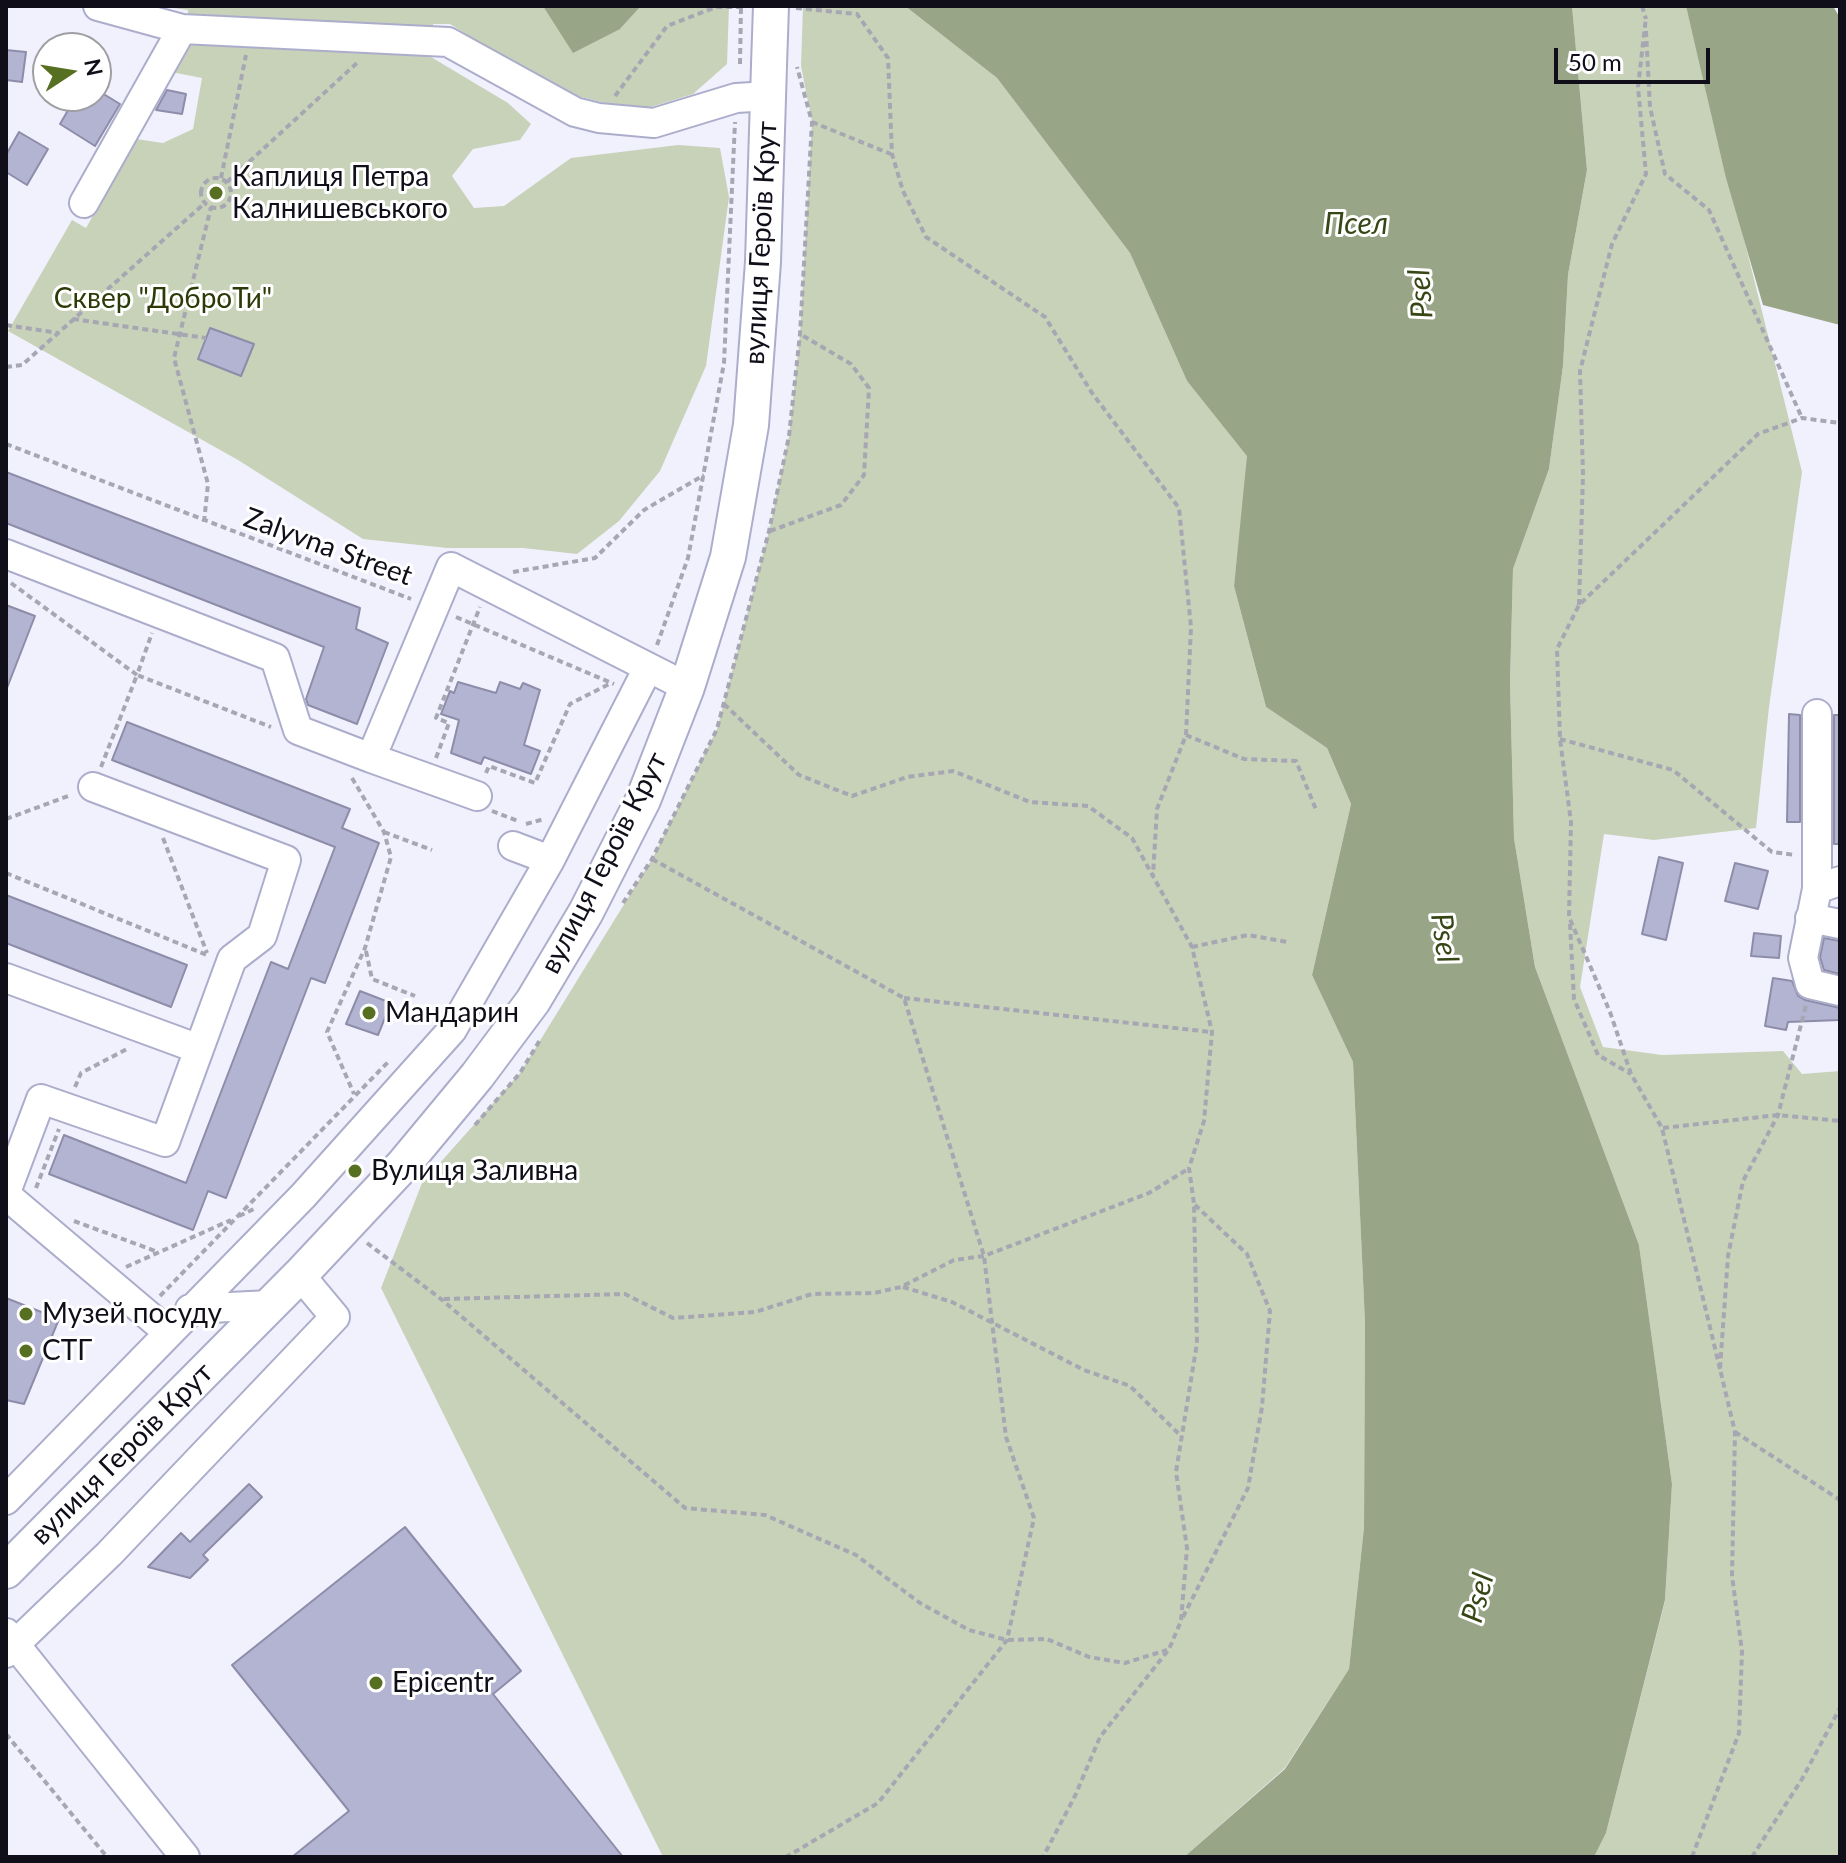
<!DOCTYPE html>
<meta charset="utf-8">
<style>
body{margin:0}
#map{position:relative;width:1846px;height:1863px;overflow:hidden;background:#f1f1fe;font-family:Lato,sans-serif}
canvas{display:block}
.frame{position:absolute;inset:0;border:8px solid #0f0e19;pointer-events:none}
.north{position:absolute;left:32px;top:32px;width:80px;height:80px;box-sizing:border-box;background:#fff;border:2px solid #9f9fa3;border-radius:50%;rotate:78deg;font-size:22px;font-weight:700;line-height:32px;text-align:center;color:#0f0e19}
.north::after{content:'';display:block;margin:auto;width:28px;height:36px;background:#576f21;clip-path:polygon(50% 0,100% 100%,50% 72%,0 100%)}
.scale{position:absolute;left:1554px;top:48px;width:156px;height:36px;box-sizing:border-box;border:4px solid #0f0e19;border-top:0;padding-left:10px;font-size:24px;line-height:28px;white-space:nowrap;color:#0f0e19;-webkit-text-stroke:6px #fff;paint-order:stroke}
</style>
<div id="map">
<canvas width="1846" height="1863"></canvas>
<div class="frame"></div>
<div class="north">N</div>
<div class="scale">50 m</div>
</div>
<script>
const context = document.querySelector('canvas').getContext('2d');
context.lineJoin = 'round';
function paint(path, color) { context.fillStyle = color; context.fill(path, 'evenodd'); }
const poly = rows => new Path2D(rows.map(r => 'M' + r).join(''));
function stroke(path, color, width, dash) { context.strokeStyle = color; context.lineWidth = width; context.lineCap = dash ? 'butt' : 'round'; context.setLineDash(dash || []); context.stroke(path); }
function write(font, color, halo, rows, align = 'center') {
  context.font = font + ' Lato,sans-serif'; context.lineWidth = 6; context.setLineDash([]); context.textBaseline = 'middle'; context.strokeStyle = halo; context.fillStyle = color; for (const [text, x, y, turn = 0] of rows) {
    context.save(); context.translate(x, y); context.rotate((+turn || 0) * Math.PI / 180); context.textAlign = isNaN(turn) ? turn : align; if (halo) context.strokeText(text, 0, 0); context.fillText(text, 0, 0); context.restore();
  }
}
paint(poly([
 [159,6,543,6,620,29,641,6,729,6,727,64,693,94,638,111,557,91,450,24,433,24,431,57,508,103,531,124,520,140,473,149,452,176,474,208,504,206,571,158,678,145,720,148,729,197,706,366,660,471,619,521,577,554,523,548,447,548,363,539,238,460,8,331,72,220,86,228,136,139,163,143,193,129,202,78,171,72,187,44,188,10],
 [803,6,905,6,997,78,1130,253,1187,381,1248,456,1234,586,1266,707,1327,748,1351,804,1312,975,1353,1062,1365,1323,1364,1527,1349,1669,1285,1768,1184,1857,663,1857,381,1288,422,1183,520,1073,652,859,717,729,769,531,789,436,800,334,812,122,801,66],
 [1572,6,1686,6,1802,472,1769,707,1756,828,1654,840,1604,834,1580,987,1603,1047,1662,1055,1783,1051,1802,1074,1840,1071,1840,1857,1594,1857,1606,1833,1665,1601,1672,1484,1639,1245,1535,967,1514,838,1510,683,1513,569,1549,469,1563,366,1568,275,1587,170]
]), '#c8d2b9');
paint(poly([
 [543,6,641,6,620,29,573,53],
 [905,6,1572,6,1587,170,1568,275,1563,366,1549,469,1513,569,1510,683,1514,838,1535,967,1639,1245,1672,1484,1665,1600,1606,1833,1594,1857,1184,1857,1285,1769,1349,1669,1364,1527,1365,1323,1353,1062,1312,975,1351,804,1327,748,1266,707,1234,586,1247,456,1187,381,1130,253,997,78],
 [1686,6,1833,6,1840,18,1840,325,1763,305,1726,178]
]), '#99a587');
const building = poly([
 [6,50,26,52,22,82,6,80,6,50],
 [97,90,120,104,95,146,60,124,74,100,87,107,97,90],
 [167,90,186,94,182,114,156,110,167,90],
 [19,132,48,149,27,185,6,172,6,155,19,132],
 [210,328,254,344,241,376,198,359,210,328],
 [6,472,360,608,356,629,388,643,357,724,308,705,306,699,324,647,6,523,6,472],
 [6,605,35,616,7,688,6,688,6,605],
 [458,682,496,693,500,682,520,689,523,683,540,690,524,745,540,751,531,774,484,757,481,764,451,753,459,720,441,714,450,691,454,693,458,682],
 [1789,714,1800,715,1800,822,1787,822,1789,714],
 [1834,715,1840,715,1840,844,1834,844,1834,715],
 [127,722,350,809,342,828,379,843,325,983,311,978,226,1198,208,1191,193,1230,49,1174,64,1135,186,1183,271,962,288,969,335,847,112,760,127,722],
 [1659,857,1683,863,1666,940,1642,934,1659,857],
 [1735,863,1768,871,1758,909,1725,901,1735,863],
 [6,895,187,965,171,1007,6,943,6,895],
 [1754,933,1781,936,1779,958,1751,956,1754,933],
 [1824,938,1840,941,1840,974,1824,970,1820,957,1824,938],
 [1773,978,1792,981,1798,996,1805,1000,1840,1008,1840,1020,1788,1022,1786,1030,1765,1026,1773,978],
 [360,991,391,1003,378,1035,346,1024,360,991],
 [6,1298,59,1319,24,1404,6,1400,6,1298],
 [249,1484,262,1497,203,1555,208,1560,190,1578,148,1567,181,1533,190,1542,249,1484],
 [405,1527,521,1671,493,1694,623,1857,292,1857,349,1811,232,1665,405,1527]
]);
paint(building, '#b3b3d2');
stroke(building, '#8d8daa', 2);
const minor = poly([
 [98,6,182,29,448,42,575,112,599,118,654,123,736,98,769,96],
 [84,203,182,29],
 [6,554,275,658,298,730,371,758,451,567,687,687],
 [371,758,477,796],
 [513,846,550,860],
 [1840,881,1817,889,1803,958,1810,984,1840,991],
 [1817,889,1817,714],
 [1810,918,1840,924],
 [6,978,199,1049],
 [6,1192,41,1099,165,1142,232,959,262,936,286,860,93,787],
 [6,1195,168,1332],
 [190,1309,270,1305],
 [6,1500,303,1196,452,1030,550,860,648,668],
 [6,1633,185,1857],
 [6,1653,109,1554,335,1317,300,1275]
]);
const major = poly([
 [6,1571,300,1275,404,1164,477,1076,533,1001,586,912,643,800,687,687,728,557,751,425,763,262,769,65]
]);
stroke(minor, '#acadcb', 32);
stroke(major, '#acadcb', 38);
stroke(poly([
 [1642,6,1646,19],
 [796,8,857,14,888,58,892,154,903,191,926,237,1045,317,1092,393,1179,508,1191,627,1186,735,1157,809,1153,875],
 [1646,31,1650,107,1665,174,1709,210,1802,418],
 [615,96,667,26,716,7,744,7],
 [812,122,891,154],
 '201 193a15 15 0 1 1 30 0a15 15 0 1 1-30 0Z',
 [221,178,246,55],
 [227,182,358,62],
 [73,319,206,338],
 [6,325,58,333],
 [6,367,22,365,205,203],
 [6,444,411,599],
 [204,522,208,484,174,358,211,207],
 [770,531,841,505,864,475,869,388,851,364,800,334],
 [513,572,595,558,644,510,704,475],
 [11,583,137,675,152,633],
 [1579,605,1583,475,1580,371,1612,244,1646,174,1638,87,1646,17],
 [456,617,614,684],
 [657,645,688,558,724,363,735,122],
 [724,704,799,775,852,796,907,777,953,771,1030,802,1088,806,1132,838,1192,947,1212,1032,1204,1121,1189,1168,1194,1204,1197,1343,1176,1472,1187,1548,1181,1621,1169,1649,1100,1737,1075,1796,1043,1857],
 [1186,735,1244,759,1296,761,1317,812],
 [1560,739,1673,770,1772,852,1795,855],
 [436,758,449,723,436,718,480,607],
 [101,767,137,675,271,727],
 [486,773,489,766,535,783,570,704,611,683],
 [352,778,384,832,391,857,365,948,327,1032,354,1094],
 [492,811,518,821],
 [6,819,71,795],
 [526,824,544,819],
 [384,832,432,850],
 [163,838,207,953],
 [652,859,904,998,984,1256,1006,1437,1034,1518,1007,1640,878,1803,786,1857],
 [6,873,207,955],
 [623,903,652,859,717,729,769,531,789,436,800,334,812,122,797,67],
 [1570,924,1574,999,1598,1055,1631,1074],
 [1192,947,1248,935,1287,942],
 [366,951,372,979,415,996],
 [904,998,1211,1032],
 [75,1087,81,1073,127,1049],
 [475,1125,520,1073,540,1040],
 [1663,1128,1778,1115,1840,1121],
 [36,1188,59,1129],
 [239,1216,256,1208],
 [74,1221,158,1252],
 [367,1243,441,1299,685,1508,765,1515,856,1555,920,1603,969,1630,1007,1640,1047,1639,1089,1657,1125,1663,1167,1650],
 [126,1267,231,1220],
 [903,1287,952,1302,1084,1370,1130,1386,1181,1436],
 [160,1296,389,1061],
 [444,1299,625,1294,673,1318,755,1312,812,1294,874,1293,901,1287,954,1260,984,1256,1149,1193,1188,1169],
 [1720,1369,1662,1128,1631,1074,1610,1012,1569,917,1571,822,1560,739,1557,649,1579,605,1758,434,1802,418,1840,423],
 [1735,1432,1840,1500],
 [1183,1617,1248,1488,1262,1407,1270,1311,1247,1254,1194,1204],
 [6,1734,107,1857],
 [1692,1857,1739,1733,1742,1651,1732,1576,1735,1432,1720,1369,1728,1256,1743,1181,1778,1115,1806,1005],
 [1752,1857,1802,1779,1840,1708]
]), '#a7a6b3', 4, [6, 4]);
stroke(minor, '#fff', 28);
stroke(major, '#fff', 34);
const majorBridge = poly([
 [769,65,771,6]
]);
stroke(majorBridge, '#acadcb', 38, []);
stroke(poly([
 [740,64,741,6]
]), '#a7a6b3', 4, [6, 4]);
stroke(majorBridge, '#fff', 34);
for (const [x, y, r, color] of [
 [216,193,8,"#576f21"],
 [369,1013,8,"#576f21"],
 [355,1171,8,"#576f21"],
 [26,1314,8,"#576f21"],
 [26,1351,8,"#576f21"],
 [376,1683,8,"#576f21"]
]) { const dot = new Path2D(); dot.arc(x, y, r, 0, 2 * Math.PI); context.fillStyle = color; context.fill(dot); stroke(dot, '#fff', 3); }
write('28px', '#0f0e19', '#fff', [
 ["Каплиця Петра",232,177],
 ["Калнишевського",232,209],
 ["Мандарин",385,1013],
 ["Вулиця Заливна",371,1171],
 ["Музей посуду",42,1314],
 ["СТГ",42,1351],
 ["Epicentr",392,1683]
], 'left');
write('28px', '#0f0e19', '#fff', [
 ["вулиця Героїв Крут",761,243,-87],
 ["Zalyvna Street",328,547,20],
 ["вулиця Героїв Крут",604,863,-63],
 ["вулиця Героїв Крут",122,1454,-45]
]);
write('28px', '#2b3a07', '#fff', [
 ["Сквер \"ДоброТи\"",163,299]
]);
write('italic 30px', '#364615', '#fff', [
 ["Псел",1356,224],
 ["Psel",1421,294,-94],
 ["Psel",1444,938,82],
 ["Psel",1478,1598,-75]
]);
</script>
